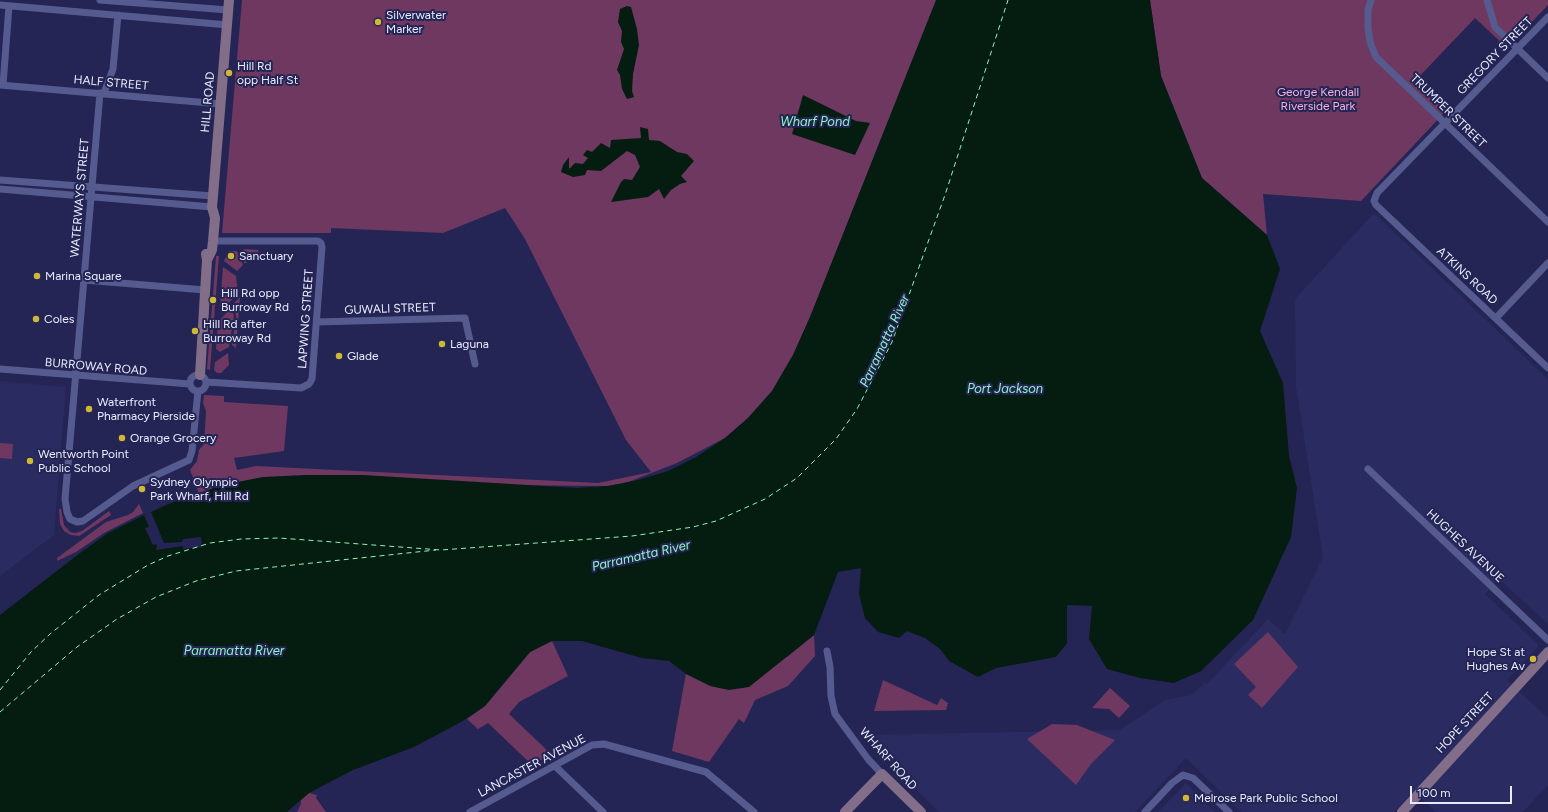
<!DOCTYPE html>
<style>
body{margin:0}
#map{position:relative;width:1548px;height:812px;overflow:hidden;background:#242554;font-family:Figtree,sans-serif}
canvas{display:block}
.scale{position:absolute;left:1410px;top:786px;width:102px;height:18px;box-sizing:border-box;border:2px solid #e9ecfe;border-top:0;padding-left:5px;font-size:12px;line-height:14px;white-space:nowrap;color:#e9ecfe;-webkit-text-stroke:3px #242554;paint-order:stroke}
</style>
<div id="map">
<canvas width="1548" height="812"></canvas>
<div class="scale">100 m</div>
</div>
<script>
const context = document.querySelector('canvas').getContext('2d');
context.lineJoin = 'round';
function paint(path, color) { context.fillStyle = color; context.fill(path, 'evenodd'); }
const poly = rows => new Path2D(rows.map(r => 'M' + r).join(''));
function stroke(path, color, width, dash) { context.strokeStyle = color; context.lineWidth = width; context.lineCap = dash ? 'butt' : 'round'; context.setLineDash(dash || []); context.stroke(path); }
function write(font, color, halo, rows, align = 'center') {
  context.font = font + ' Figtree,sans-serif'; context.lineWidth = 4; context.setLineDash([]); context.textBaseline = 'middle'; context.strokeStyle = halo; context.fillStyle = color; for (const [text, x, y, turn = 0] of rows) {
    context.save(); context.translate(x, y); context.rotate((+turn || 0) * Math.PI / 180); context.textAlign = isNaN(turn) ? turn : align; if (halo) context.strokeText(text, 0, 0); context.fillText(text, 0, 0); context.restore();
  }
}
paint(poly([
 [1374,213,1548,379,1548,624,1499,579,1485,594,1538,644,1538,647,1507,680,1548,718,1548,785,1523,812,1436,812,1414,791,1394,812,1241,812,1186,758,1135,812,939,812,862,735,1120,730,1165,700,1192,695,1205,682,1207,684,1268,619,1285,634,1323,557,1296,387,1295,299],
 [0,381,66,387,54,535,0,576],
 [1186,783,1215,812,1158,812]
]), '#2a2b61');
paint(poly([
 [242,0,937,0,810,317,793,355,772,391,748,418,725,438,677,463,623,484,608,486,231,483,199,493,190,470,197,461,199,450,204,444,206,411,203,403,204,395,224,396,224,402,288,406,284,451,234,458,237,470,256,466,598,483,651,472,626,440,525,239,505,208,443,233,331,228,331,233,222,233],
 [1150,0,1548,0,1548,5,1507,48,1475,18,1415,81,1446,111,1361,201,1263,194,1267,235,1202,178,1161,76],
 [244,249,258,250,260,258,253,260,252,257,245,260,247,263,244,263,241,252],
 [229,251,237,251,243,265,237,271,224,261],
 [216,256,219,256,210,370,207,369],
 [223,267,236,276,238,293,223,309,220,308],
 [240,297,236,348,232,345,236,316,233,304],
 [231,308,234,316,229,347,220,352,216,349,218,322],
 [228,353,229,365,221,373,217,373,214,370,215,362],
 [0,443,13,444,12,459,0,458],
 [139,504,143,513,104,533,76,552,57,561,57,558,106,522,128,515,133,512],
 [59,509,61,509,64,525,70,532,75,533,82,531,109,511,111,515,79,536,71,535,64,531,60,524],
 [1268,632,1298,667,1262,708,1248,695,1256,687,1234,664],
 [814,635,815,656,788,686,755,700,744,723,739,719,709,762,672,751,686,673,787,657],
 [552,641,568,676,519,702,509,714,551,754,532,765,488,723,478,729,467,719,485,706,530,652],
 [883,680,937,705,941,698,948,703,946,710,874,711],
 [1110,688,1130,706,1119,718,1109,709,1092,708],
 [1052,724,1077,725,1115,740,1091,764,1076,785,1027,739],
 [309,793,317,795,316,798,326,812,297,812,301,804,301,800]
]), '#6f3860');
paint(poly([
 [936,0,1150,0,1161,76,1202,178,1267,235,1280,269,1260,331,1283,383,1289,456,1297,488,1291,537,1253,620,1201,671,1174,683,1140,678,1107,669,1089,639,1092,606,1067,605,1067,643,1056,657,996,668,978,677,949,661,940,649,925,638,907,631,899,638,878,632,865,618,859,594,861,568,838,572,814,635,749,687,729,690,710,686,686,674,669,661,642,658,582,641,552,641,530,652,485,706,461,722,414,747,353,770,309,793,287,812,0,812,0,615,80,553,108,533,144,515,171,503,222,485,263,477,305,475,363,475,577,488,608,486,638,480,668,471,696,457,725,438,748,418,772,391,793,355,810,317],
 [627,6,631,7,637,29,639,45,633,74,632,91,634,97,627,99,622,89,620,75,617,70,624,49,621,42,622,31,618,22,620,9],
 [803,95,856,121,870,123,855,155,792,134],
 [640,127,648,129,649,140,660,141,677,152,687,154,694,161,681,176,687,182,680,184,671,190,664,199,659,189,648,197,611,202,621,182,624,179,632,180,640,167,635,155,627,151,601,171,587,170,585,175,573,177,561,172,563,165,569,157,569,169,575,163,583,164,588,158,583,155,587,150,592,152,601,143,610,148,611,140,641,138]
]), '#051c10');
paint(poly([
 [151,512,164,543,182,542,183,539,201,537,202,547,183,549,183,546,156,550,157,546,156,544,153,545,145,528,149,527,144,515]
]), '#242554');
stroke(poly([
 [0,690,31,652,50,634,99,595,148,565,168,556,210,543,241,539,279,538,441,550,632,536,693,527,716,521,765,499,797,478,836,439,857,409,892,342,945,195,1008,0],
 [0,712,77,647,117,619,156,597,196,581,236,571,436,550]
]), '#8df6bd', 1, [5, 4]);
stroke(poly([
 [100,0,228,10],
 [1371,0,1368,10,1368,28,1370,42,1376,57,1548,222],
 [1487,0,1495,27,1548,78],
 [0,5,228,25],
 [1548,17,1377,193,1374,201,1376,205,1548,368],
 [0,85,221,104],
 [3,85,9,6],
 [100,93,65,499,67,512,70,519,77,522,83,521,133,486,189,460,192,451,198,391],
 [104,93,113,69,118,15],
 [0,180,213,196],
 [0,189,212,207],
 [84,280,205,290],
 [1496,318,1548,263],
 [317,322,465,318,475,364],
 [0,369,190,384],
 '190 383a8 8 0 1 1 16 0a8 8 0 1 1-16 0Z',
 [206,382,301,388,309,384,312,379,322,247,321,243,318,241,213,241],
 [1368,469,1548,640],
 [827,651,830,667,831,696,835,714,868,759,882,774],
 [555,766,603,812],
 [470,812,592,745,604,744,706,772,754,812],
 [1145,812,1172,783,1183,775,1193,778,1229,812]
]), '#565b8f', 7);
stroke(poly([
 [207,260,212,250,213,241,215,218,212,207,213,196,229,0],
 [200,375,207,260,206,254],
 [845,812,882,774,921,812],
 [1402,812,1548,652]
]), '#836e8a', 10);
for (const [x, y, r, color] of [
 [378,22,4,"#cfb837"],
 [229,73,4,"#cfb837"],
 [231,256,4,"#cfb837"],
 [37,276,4,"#cfb837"],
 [213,300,4,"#cfb837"],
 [36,319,4,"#cfb837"],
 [195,331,4,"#cfb837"],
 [442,344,4,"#cfb837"],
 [339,356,4,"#cfb837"],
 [89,409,4,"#cfb837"],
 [122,438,4,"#cfb837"],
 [30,461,4,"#cfb837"],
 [142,489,4,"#cfb837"],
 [1533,659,4,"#cfb837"],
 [1186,798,4,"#cfb837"]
]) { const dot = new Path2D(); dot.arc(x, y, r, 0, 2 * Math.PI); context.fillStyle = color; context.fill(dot); stroke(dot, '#242554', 1.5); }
write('12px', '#e9ecfe', '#242554', [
 ["Silverwater",386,15],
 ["Marker",386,29],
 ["Hill Rd",237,66],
 ["opp Half St",237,80],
 ["Sanctuary",239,256],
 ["Marina Square",45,276],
 ["Hill Rd opp",221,293],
 ["Burroway Rd",221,307],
 ["Coles",44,319],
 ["Hill Rd after",203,324],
 ["Burroway Rd",203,338],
 ["Laguna",450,344],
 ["Glade",347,356],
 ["Waterfront",97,402],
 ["Pharmacy Pierside",97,416],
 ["Orange Grocery",130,438],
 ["Wentworth Point",38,454],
 ["Public School",38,468],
 ["Sydney Olympic",150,482],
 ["Park Wharf, Hill Rd",150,496],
 ["Hope St at",1525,652,"right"],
 ["Hughes Av",1525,666,"right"],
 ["Melrose Park Public School",1194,798]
], 'left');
write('12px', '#e9ecfe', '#242554', [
 ["GREGORY STREET",1495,56,-46],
 ["HALF STREET",111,83,5],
 ["HILL ROAD",208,102,-85],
 ["TRUMPER STREET",1448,111,44],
 ["WATERWAYS STREET",80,198,-85],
 ["ATKINS ROAD",1467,276,43],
 ["GUWALI STREET",390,309,-2],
 ["LAPWING STREET",306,319,-86],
 ["BURROWAY ROAD",96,367,5],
 ["HUGHES AVENUE",1465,546,43],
 ["HOPE STREET",1465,723,-47],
 ["WHARF ROAD",888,759,48],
 ["LANCASTER AVENUE",532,766,-28]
]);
write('12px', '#f5b0df', '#242554', [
 ["George Kendall",1318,92],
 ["Riverside Park",1318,106]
]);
write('italic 13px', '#8df6bd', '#242554', [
 ["Wharf Pond",815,122],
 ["Parramatta River",885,341,-65],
 ["Port Jackson",1005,389],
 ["Parramatta River",641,556,-13],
 ["Parramatta River",234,651]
]);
</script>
